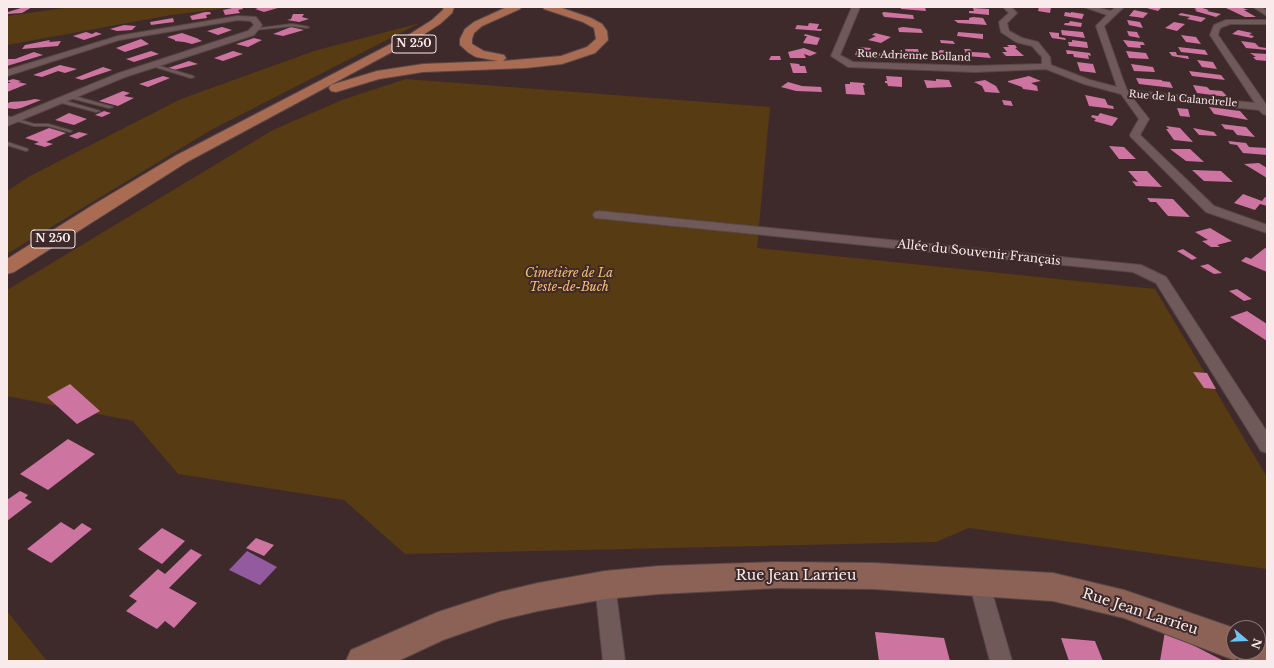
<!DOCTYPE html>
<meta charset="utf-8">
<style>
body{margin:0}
#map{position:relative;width:1274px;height:668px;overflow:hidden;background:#3e2a2b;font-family:"Libre Baskerville",serif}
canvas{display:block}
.frame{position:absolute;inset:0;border:8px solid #f9ebeb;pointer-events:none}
.north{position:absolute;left:1226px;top:620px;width:40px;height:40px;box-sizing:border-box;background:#3e2a2b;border:1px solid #897778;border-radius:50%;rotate:109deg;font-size:11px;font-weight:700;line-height:16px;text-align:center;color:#f9ebeb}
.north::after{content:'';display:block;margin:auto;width:14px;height:18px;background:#6fc2f4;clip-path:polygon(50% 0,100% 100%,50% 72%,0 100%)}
</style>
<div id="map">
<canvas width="1274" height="668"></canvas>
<div class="frame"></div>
<div class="north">N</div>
</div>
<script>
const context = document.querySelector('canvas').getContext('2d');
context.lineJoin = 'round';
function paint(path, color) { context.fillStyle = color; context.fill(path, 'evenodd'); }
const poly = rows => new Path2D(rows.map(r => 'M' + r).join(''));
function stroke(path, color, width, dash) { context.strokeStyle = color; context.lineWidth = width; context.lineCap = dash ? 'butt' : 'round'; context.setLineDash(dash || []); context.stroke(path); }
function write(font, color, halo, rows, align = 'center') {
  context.font = font + ' "Libre Baskerville",serif'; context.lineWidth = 4; context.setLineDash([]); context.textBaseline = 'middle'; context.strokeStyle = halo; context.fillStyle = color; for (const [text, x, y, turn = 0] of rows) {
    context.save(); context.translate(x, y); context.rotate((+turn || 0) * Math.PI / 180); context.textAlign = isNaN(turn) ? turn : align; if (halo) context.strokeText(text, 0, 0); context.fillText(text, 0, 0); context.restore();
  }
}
paint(poly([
 [71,7,236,7,171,15,7,45,7,16],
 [420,23,211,130,7,254,7,191,30,176,181,99,314,51],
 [406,79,770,107,757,248,1155,289,1267,477,1267,569,969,528,936,542,405,554,344,500,178,474,133,421,7,396,7,290,273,130,342,100],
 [7,611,47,661,7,661]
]), '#573b13');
paint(poly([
 [247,551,277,567,260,585,229,570]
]), '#945aa0');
paint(poly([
 [24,7,32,7,22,13,7,14,8,12],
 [237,7,242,7,243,9,238,10,240,13,225,15,223,10],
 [262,7,281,7,264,12,255,9],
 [900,7,925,7,926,11,901,9],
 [1039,7,1051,7,1050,13,1038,11],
 [1143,7,1162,7,1158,11],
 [1199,7,1209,10,1207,11,1221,14,1216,17,1195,11,1197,10,1194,9],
 [973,8,989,9,989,15,969,13,969,11,974,11],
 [1226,8,1243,8,1248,10,1244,10,1256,17,1245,17],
 [1134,10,1148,13,1143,18,1129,16],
 [205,12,210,12,211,14,206,15,207,18,192,20,190,16],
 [884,12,913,15,914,19,884,17,882,13],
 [1065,12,1071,13,1071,12,1084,14,1082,19,1064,16],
 [1181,13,1206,18,1201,22,1187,19,1190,17,1178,15],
 [293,14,304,14,302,17,309,19,299,22,287,20,291,19],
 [973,17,983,18,987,25,958,23,954,20,969,20,969,18],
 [173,18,174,22,151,25,150,22],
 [1127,20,1140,22,1143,28,1129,25],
 [1070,21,1082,23,1081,27,1064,25,1065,23,1069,23],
 [1174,22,1185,24,1177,31,1165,28],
 [809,23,819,24,817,29,822,29,821,31,795,29,797,25,808,26],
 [124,25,136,26,132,30,117,31,110,29],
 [222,27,232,30,218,35,207,31],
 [291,27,304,30,283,36,273,34],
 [903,27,921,29,923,33,899,32,898,28],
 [1061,30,1083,32,1085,38,1062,35],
 [1238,30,1252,33,1249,35,1254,36,1252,38,1232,34],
 [1127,31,1137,32,1140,38,1129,36],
 [86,32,92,34,96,32,102,34,84,40,73,36],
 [958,32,983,34,983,39,957,36],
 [1049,32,1059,33,1059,37,1065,38,1066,40,1052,38],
 [182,33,199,39,198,39,202,41,192,44,184,42,175,41,175,40,167,37],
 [875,33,891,37,881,43,868,40,876,36,872,35],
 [805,34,820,38,817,45,803,43,807,36,804,36],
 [1181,35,1196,37,1201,44,1186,42],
 [254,38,262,40,248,47,236,44],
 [141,39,149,44,125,52,116,48],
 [50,40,49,42,61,41,58,46,22,49,25,45],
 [940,40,953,41,955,44,941,43],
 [1072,40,1087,42,1088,48,1069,46,1068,42,1072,42],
 [1123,40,1143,42,1145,45,1140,45,1141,48,1128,47],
 [1241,41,1255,43,1259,47,1267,48,1267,50,1246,48],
 [1007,45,1015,45,1017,48,1015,48,1024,56,1006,56,1002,52,1007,52,1003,47,1009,47],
 [858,47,871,48,870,50,876,53,883,54,882,59,855,55],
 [1178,47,1205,50,1208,55,1181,52],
 [804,48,817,53,810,56,804,54,806,58,790,58,788,52],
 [905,49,918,49,921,59,900,57,898,52,906,53],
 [964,49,970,49,972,52,988,53,991,58,967,56],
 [940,50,951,51,955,60,935,59,933,54,937,54],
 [1066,50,1090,53,1091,56,1088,55,1089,59,1074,57,1073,54,1067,54],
 [151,51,159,54,134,62,126,59],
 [233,51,243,54,223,61,214,58],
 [1126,51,1146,53,1149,59,1129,58],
 [34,52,43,55,7,66,7,59,15,59],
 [1169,52,1176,52,1177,55,1188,56,1189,59,1172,56],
 [1250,53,1267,54,1267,61,1256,60,1253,57,1256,57],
 [771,56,780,56,781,60,769,60],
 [1197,60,1213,62,1217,69,1202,67],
 [189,61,198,64,174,70,168,68],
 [1077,62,1093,64,1096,73,1080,71],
 [790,63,799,64,800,66,805,66,807,73,793,73],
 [1131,64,1153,67,1155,72,1134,71],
 [60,65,77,69,65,73,58,71,42,77,33,75],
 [103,67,112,70,82,80,75,78],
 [1189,71,1221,75,1225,80,1192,76],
 [163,76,170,78,148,87,139,84],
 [886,76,902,77,902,87,888,86,887,83,885,83,885,81,887,81],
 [1029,76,1041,81,1031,83,1037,86,1038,91,1023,89,1022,87,1008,82,1008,81],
 [1136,78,1162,80,1162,81,1170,82,1173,88,1139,84],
 [13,79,21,81,18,82,27,84,7,92,7,83,11,83,7,81],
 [936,79,949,80,952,87,927,88,924,80,936,81],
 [985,80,996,86,1000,93,985,92,982,86,974,82],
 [788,82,802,86,821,87,822,92,796,91,781,87],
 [850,82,864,83,865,85,863,85,865,95,846,94,845,84,850,84],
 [1193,85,1207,87,1210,90,1222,91,1228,97,1197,93],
 [123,91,130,93,124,96,134,98,118,106,99,101],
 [1085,95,1105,99,1108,105,1113,106,1114,109,1089,106],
 [35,99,41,100,21,108,15,109,7,108,7,104,10,102,25,101],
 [1002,100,1011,101,1013,106,1004,105],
 [1209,107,1240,111,1248,120,1214,114],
 [1177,108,1188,109,1190,117,1180,116],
 [104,111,111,113,102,117,95,115],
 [69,113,87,119,74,125,55,120],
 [1100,113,1118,118,1112,126,1094,121,1096,119,1091,117,1092,115,1098,116],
 [1221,124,1246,127,1255,137,1237,135,1233,130,1225,129],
 [1166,126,1180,128,1193,142,1174,140,1166,129,1169,129],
 [49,128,66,133,46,142,53,144,45,147,34,144,39,142,25,138],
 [1193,128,1214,132,1217,136,1199,135],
 [79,132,88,134,77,139,69,136],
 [1228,141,1246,143,1249,147,1267,148,1267,155,1243,153,1237,145,1230,144],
 [1109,146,1124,147,1136,159,1119,159],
 [1170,149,1190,149,1204,162,1186,161],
 [1259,163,1267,168,1267,178,1244,164],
 [1192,170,1221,171,1233,182,1204,181],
 [1128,171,1147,171,1162,187,1136,186,1132,181,1138,182],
 [1243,194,1262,201,1265,197,1267,198,1267,206,1260,204,1255,210,1234,203],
 [1147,198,1173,199,1190,217,1168,216,1156,202,1150,202],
 [1210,228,1232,241,1217,245,1220,247,1211,247,1202,241,1208,240,1195,232],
 [1265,248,1267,249,1267,272,1241,261,1246,257,1251,259],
 [1183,249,1197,258,1192,260,1177,251],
 [1208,264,1222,273,1214,274,1200,266],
 [1237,289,1252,299,1244,301,1229,291],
 [1247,311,1267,324,1267,341,1230,317],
 [1193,372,1207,373,1216,389,1204,388],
 [70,384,100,411,77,424,47,397],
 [68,439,95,454,48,490,20,474],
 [20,491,28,495,25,498,32,502,7,521,7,500],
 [61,522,74,530,82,523,92,529,51,563,27,549],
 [162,528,185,541,162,564,138,549],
 [256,538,274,545,264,556,246,548],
 [191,549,202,555,169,588,197,603,174,628,165,621,157,629,126,611,137,601,129,596,158,569,165,574],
 [1165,631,1222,660,1222,661,1160,661],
 [875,632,944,638,950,661,879,661],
 [1061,638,1095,641,1103,661,1069,661]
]), '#cd74a1');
const lane = poly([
 [292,24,309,27,307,28,292,26,254,30,252,29,292,24],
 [153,64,193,76,194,77,191,78,152,66,152,64,153,64],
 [70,96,74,96,113,107,109,108,70,98,70,96],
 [58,100,62,100,100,111,96,112,58,102,58,100],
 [7,116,34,124,48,124,72,131,70,132,48,126,34,126,7,118,7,116],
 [7,142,28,149,28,150,26,151,7,145,7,142]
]);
const street = poly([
 [852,7,860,7,840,55,853,62,975,66,1042,64,1042,57,1032,46,1016,42,1001,32,999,22,1009,13,1003,7,1011,7,1017,13,1007,23,1009,31,1022,38,1038,42,1050,57,1051,65,1090,80,1117,87,1096,26,1107,15,1084,7,1096,7,1111,11,1116,7,1124,7,1104,26,1123,80,1127,90,1255,103,1210,35,1214,25,1226,20,1267,20,1267,24,1230,24,1220,28,1218,35,1267,106,1267,115,1263,114,1259,110,1131,96,1149,119,1140,135,1214,206,1267,225,1267,233,1206,212,1131,137,1130,135,1139,119,1121,94,1084,84,1046,69,975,72,848,67,831,56,852,7],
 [1253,7,1262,7,1267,11,1267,16,1253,7],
 [238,16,256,17,262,25,254,35,125,77,7,126,7,119,119,73,248,31,254,25,251,21,238,20,119,40,7,76,7,70,118,36,238,16],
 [599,211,1141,265,1166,277,1168,280,1267,432,1267,453,1261,451,1156,283,1133,272,595,218,593,215,595,212,599,211],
 [979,572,986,575,989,582,1012,661,990,661,969,582,972,575,979,572],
 [605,575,612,578,615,585,625,661,603,661,595,585,598,578,605,575]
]);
const secondary = poly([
 [778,562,874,563,1053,573,1124,590,1234,628,1234,652,1258,652,1258,639,1267,643,1267,661,1239,661,1238,658,1234,660,1124,618,1053,601,874,589,778,588,659,594,605,599,538,611,500,620,443,640,398,661,346,661,351,650,438,612,500,592,538,583,605,571,659,566,778,562]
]);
const primary = poly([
 [444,7,454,7,452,13,440,24,418,38,187,162,14,272,7,274,7,259,93,205,175,156,410,34,432,20,443,10,444,7],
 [507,7,521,7,520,9,482,26,474,33,472,39,472,44,484,51,504,55,506,58,503,61,561,56,587,47,596,39,594,28,583,22,544,9,543,7,559,7,591,18,602,24,607,31,608,40,595,53,562,64,526,68,423,72,379,79,336,92,331,91,329,88,331,85,377,71,423,64,498,61,476,57,469,53,460,45,460,39,465,29,474,22,507,7]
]);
stroke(lane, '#584747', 2);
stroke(street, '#584747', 2);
stroke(secondary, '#584747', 2);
stroke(primary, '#584747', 2);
paint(lane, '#705959');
paint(street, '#705959');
paint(secondary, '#8c6256');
paint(primary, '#a96c53');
write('10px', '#f9ebeb', '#3e2a2b', [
 ["Rue Adrienne Bolland",914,56,2],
 ["Rue de la Calandrelle",1183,99,5]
]);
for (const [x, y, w] of [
 [414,44,44],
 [53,239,44]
]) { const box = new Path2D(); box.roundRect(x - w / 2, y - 9, w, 18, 3); context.fillStyle = '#3e2a2b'; context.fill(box); stroke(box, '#f9ebeb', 1); }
write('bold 11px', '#f9ebeb', null, [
 ["N 250",414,44],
 ["N 250",53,239]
]);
write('12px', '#f9ebeb', '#3e2a2b', [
 ["Allée du Souvenir Français",979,253,6]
]);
write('italic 12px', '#fdc06d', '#3e2a2b', [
 ["Cimetière de La",569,274],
 ["Teste-de-Buch",569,288]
]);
write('14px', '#f9ebeb', '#3e2a2b', [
 ["Rue Jean Larrieu",796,576],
 ["Rue Jean Larrieu",1140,612,18]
]);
</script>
